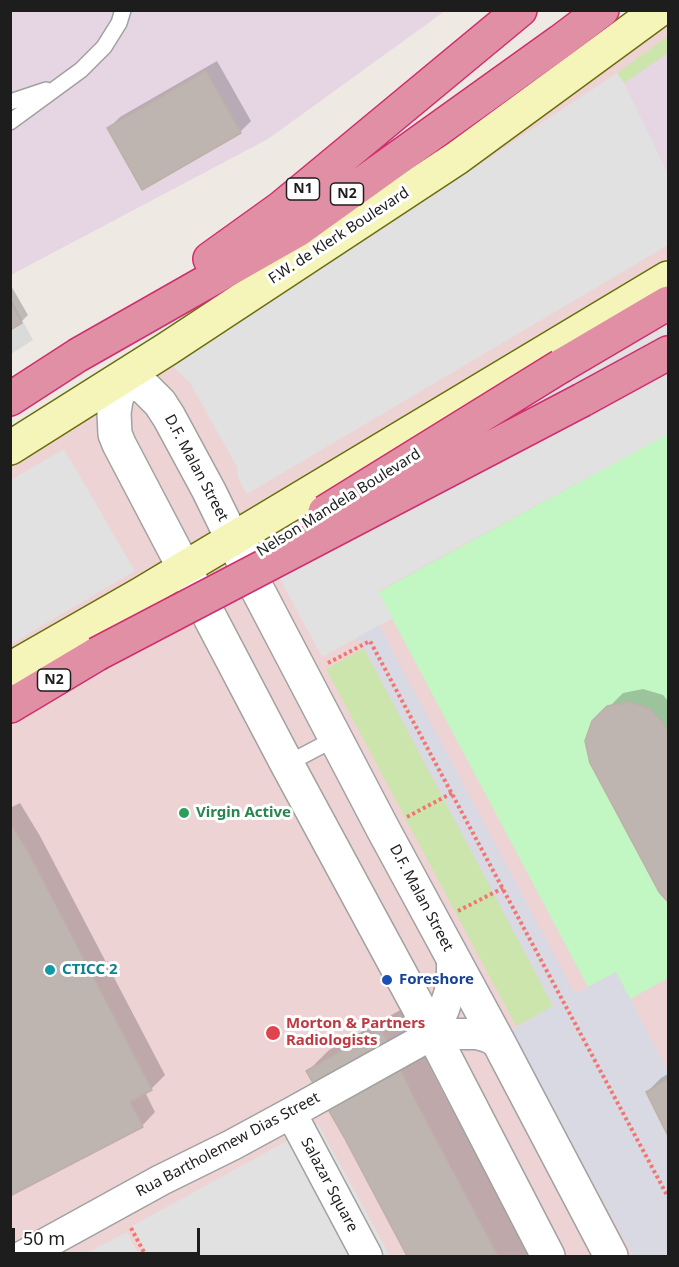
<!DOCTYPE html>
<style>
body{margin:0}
#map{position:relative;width:679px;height:1267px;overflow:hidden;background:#eeeae3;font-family:"Noto Sans",sans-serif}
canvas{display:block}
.frame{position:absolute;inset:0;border:12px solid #1d1d1d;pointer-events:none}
.scale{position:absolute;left:12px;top:1228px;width:188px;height:27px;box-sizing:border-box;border:3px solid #1d1d1d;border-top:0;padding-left:8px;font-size:18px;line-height:21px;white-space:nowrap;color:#1d1d1d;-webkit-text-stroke:4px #fff;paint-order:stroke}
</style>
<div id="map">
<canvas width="679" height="1267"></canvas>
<div class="frame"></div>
<div class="scale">50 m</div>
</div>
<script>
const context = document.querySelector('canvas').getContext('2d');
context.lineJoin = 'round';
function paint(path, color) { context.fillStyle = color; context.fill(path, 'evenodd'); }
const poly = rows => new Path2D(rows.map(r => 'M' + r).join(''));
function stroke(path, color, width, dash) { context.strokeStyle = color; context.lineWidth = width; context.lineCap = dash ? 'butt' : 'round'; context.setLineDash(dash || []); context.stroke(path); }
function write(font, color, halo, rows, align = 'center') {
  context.font = font + ' "Noto Sans",sans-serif'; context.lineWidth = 6; context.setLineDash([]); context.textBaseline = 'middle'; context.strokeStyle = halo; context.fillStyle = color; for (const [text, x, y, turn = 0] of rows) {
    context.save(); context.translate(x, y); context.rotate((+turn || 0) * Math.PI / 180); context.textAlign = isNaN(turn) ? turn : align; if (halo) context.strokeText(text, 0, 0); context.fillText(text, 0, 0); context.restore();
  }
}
paint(poly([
 [10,297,33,340,11,354,10,354]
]), '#dbdada');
paint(poly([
 [668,22,668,1256,11,1256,11,465,61,435]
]), '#eed3d4');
paint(poly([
 [11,11,445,11,268,139,11,275],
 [668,53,668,174,624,83]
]), '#e6d6e4');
paint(poly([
 [668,36,668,53,624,83,617,73],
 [364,648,554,1006,516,1026,326,669]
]), '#cce5ac');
paint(poly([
 [668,434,668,978,630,999,615,973,588,987,378,592]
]), '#c2f6c3');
paint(poly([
 [617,73,624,83,668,174,668,245,247,494,238,478,237,467,190,383,173,367],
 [668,296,668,434,378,591,393,618,322,657,261,544,285,531],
 [64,449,135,571,11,644,11,480],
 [318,1124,390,1256,149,1256,132,1226],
 [127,1232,140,1256,81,1256]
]), '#e1e1e1');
paint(poly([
 [379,625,575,994,616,972,668,1071,668,1079,646,1092,668,1136,668,1256,633,1256,511,1030,553,1006,358,637]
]), '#d8d9e3');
paint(poly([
 [217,61,251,121,240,132,109,128,120,117],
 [10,284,28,315,21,322,10,328],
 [643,689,663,695,668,701,668,900,660,891,594,722,623,693],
 [20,803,40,836,165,1075,151,1089,145,1092,155,1112,142,1126,10,1194,10,808],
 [402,1009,436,1079,530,1256,409,1256,346,1138,308,1071,329,1050],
 [668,1074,668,1132,647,1092,661,1078]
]), '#0003');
const building = poly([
 [206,71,241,133,142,190,107,128,206,71],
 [10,303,22,323,10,330,10,303],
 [629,702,649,708,664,724,668,732,668,902,659,892,590,763,585,741,592,721,607,706,629,702],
 [10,823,27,850,152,1090,130,1102,143,1127,10,1196,10,823],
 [381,1029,415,1100,498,1256,407,1256,345,1139,306,1071,381,1029],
 [668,1079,668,1136,646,1092,668,1079]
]);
paint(building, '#beb5b0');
stroke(building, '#beb0a7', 1.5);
const service = poly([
 [10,102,46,90],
 [10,122,81,70,104,47,119,23,123,10],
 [287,764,336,738]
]);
const minor = poly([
 [433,1034,444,1009,450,991,452,974,452,956],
 [291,1113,367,1256],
 [23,1256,161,1180,232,1145,291,1113,433,1034,477,1034,488,1037,499,1043]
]);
const tertiary = poly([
 [548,1256,433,1034,287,764,119,444,115,434,114,413,116,400,125,376,146,389,160,403,169,417,209,491,252,579,383,829,499,1043,611,1256]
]);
const secondary = poly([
 [10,448,167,349,457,158,659,10],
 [10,669,141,594,668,278]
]);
const motorway = poly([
 [210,259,281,208,520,10],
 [561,366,668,303],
 [10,399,78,355,296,231,561,41,602,10],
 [582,400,668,353],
 [10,706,97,654]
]);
stroke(service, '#a1a1a1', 18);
stroke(minor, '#a1a1a1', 33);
stroke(tertiary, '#a1a1a1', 36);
stroke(secondary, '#696d0b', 36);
stroke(motorway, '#cf2e6f', 36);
stroke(poly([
 [328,663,370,641,668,1197],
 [407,817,452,793],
 [458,911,503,888],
 [131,1228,146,1256]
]), '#f27570', 4, [3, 3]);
stroke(service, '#fff', 15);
stroke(minor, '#fff', 30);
stroke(tertiary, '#fff', 33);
stroke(secondary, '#f6f5b9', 33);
stroke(motorway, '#e18fa4', 33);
const motorwayBridge = poly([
 [325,512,561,366],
 [97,654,582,400]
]);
stroke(motorwayBridge, '#cf2e6f', 36, []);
stroke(motorwayBridge, '#e18fa4', 33);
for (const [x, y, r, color] of [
 [184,813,6,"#2e9e5b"],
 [50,970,6,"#0f9aa8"],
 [387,980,6,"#1a4fb4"],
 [273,1033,8,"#e0444e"]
]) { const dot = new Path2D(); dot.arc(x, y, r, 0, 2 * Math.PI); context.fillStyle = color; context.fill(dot); stroke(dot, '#fff', 2); }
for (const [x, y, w] of [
 [303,189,33],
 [347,194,33],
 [54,680,33]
]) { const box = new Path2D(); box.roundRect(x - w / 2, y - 11, w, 22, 4.5); context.fillStyle = '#fff'; context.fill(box); stroke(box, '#1d1d1d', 1.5); }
write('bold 14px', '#1d1d1d', null, [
 ["N1",303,189],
 ["N2",347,194],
 ["N2",54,680]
]);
write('15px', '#1d1d1d', '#fff', [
 ["F.W. de Klerk Boulevard",339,236,-33],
 ["D.F. Malan Street",196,468,62],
 ["Nelson Mandela Boulevard",339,503,-32],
 ["D.F. Malan Street",421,898,62],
 ["Rua Bartholemew Dias Street",228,1145,-28],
 ["Salazar Square",329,1185,62]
]);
write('bold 15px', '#27864d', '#fff', [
 ["Virgin Active",196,813]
], 'left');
write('bold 15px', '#0d838f', '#fff', [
 ["CTICC 2",62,970]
], 'left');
write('bold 15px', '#164399', '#fff', [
 ["Foreshore",399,980]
], 'left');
write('bold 15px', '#be3a42', '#fff', [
 ["Morton & Partners",286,1024],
 ["Radiologists",286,1041]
], 'left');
</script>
